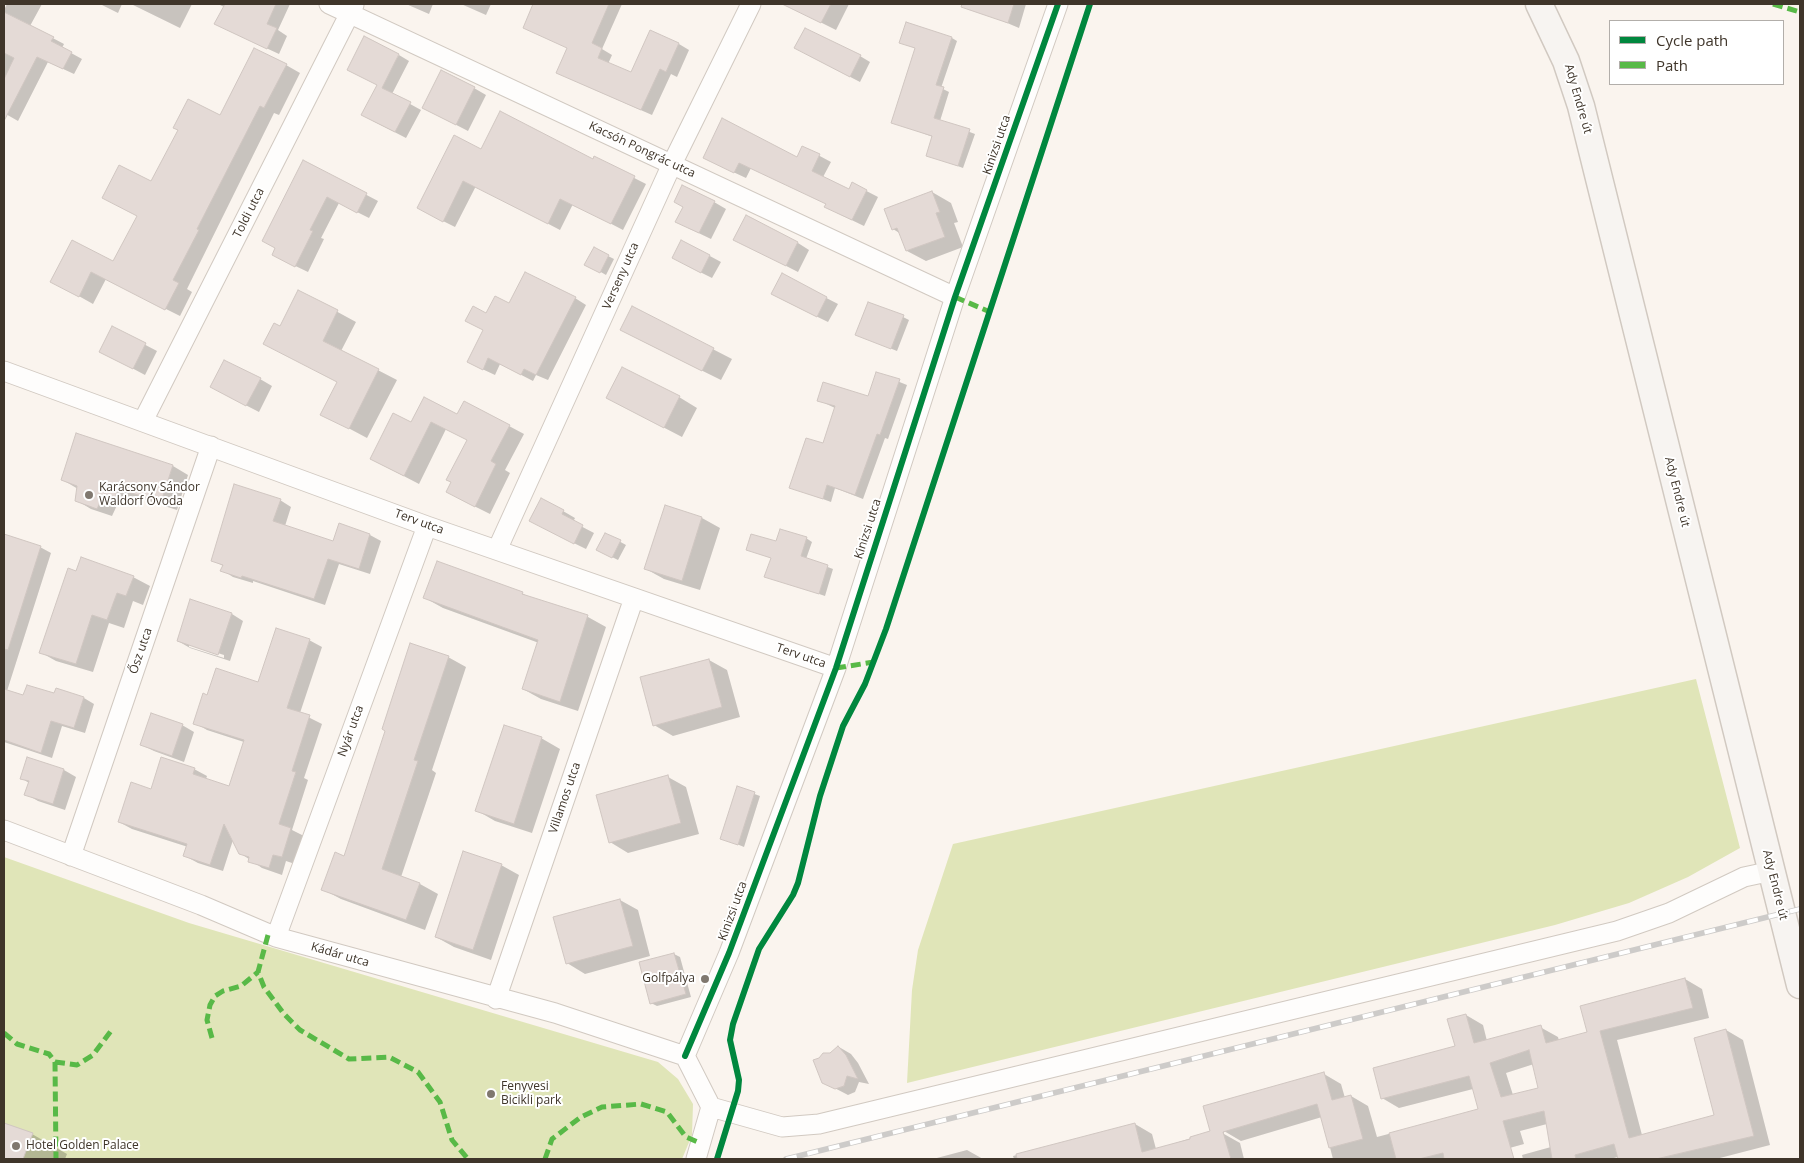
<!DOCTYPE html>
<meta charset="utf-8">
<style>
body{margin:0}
#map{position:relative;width:1804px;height:1163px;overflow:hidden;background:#faf4ee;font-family:"Open Sans",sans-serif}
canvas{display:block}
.frame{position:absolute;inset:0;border:5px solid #3f352a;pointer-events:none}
.legend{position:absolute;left:1609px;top:20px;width:175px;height:65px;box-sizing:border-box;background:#fff;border:1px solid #b2aeaa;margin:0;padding:6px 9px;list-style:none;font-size:15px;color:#3f352a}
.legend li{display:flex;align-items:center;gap:10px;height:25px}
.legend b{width:25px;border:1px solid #b2aeaa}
</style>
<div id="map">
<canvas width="1804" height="1163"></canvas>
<div class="frame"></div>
<ul class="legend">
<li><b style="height:6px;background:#00873e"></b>Cycle path</li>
<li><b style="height:6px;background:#58b947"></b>Path</li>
</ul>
</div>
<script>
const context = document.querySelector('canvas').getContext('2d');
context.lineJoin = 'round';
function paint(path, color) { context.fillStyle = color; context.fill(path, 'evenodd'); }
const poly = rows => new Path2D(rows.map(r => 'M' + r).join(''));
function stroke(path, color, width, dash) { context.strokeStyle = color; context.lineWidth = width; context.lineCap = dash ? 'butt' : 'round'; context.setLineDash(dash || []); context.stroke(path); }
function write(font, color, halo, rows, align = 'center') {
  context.font = font + ' "Open Sans",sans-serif'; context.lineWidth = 4; context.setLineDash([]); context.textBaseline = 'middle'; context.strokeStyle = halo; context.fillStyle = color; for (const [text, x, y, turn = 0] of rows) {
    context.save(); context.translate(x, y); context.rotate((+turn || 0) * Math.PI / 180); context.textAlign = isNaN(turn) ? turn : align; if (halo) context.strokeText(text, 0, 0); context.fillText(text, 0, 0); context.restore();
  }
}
paint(poly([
 [1696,679,1740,848,1688,877,1629,903,1555,925,907,1083,912,990,918,950,953,844],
 [4,857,189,923,658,1062,678,1079,693,1104,692,1135,682,1159,4,1159]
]), '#e0e5b8');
paint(poly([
 [7,4,42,4,30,26,64,44,62,48,82,59,74,74,48,62,18,121,4,113,4,10],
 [100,4,122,4,118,13],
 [131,4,192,4,180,28],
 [218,4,290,4,278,30,287,36,279,54,227,30,224,7],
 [406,4,433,4,429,14],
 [461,4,491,4,486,15],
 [535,4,553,4,573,13,577,4,622,4,602,49,612,55,608,64,632,74,679,44,689,50,677,77,671,74,652,115,568,78,569,48,524,27],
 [800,4,849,4,836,30,816,20],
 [990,4,1026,4,1019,28,986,14],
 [952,38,957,41,941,88,949,92,940,121,975,134,963,168,927,155,933,137,892,122,916,48,906,45],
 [806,54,860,56,870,62,860,82],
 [399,55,409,61,392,94,421,110,406,138,373,121,378,85],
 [286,65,300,73,279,115,274,113,187,289,192,292,180,316,106,279,93,304,52,281,114,262,138,216,152,183],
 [474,88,486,95,468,131,435,114],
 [803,147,831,162,823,177,849,190,853,184,878,197,864,226,837,213,827,204,751,168,746,178,716,164,798,159],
 [481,150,594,160,595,158,646,184,623,230,573,204,560,230,476,186,455,227,431,215],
 [304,162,378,201,369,218,339,203,321,238,324,239,308,272,285,261],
 [932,192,951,203,958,222,954,223,963,247,926,261,907,251,901,234,893,229],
 [714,202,726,209,711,239,688,228],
 [682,241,721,262,712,278,684,264],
 [798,243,809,250,798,272,747,246],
 [594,249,614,259,606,275,592,267],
 [782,275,838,304,828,322,783,300],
 [299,291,356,322,341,351,397,380,367,438,322,414,338,382],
 [575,298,586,305,548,380,536,375,533,381,500,364,495,375,480,368,487,314,510,305],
 [633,308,732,359,721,380,640,340],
 [903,317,909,320,897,351,857,335],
 [113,328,157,351,145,375,113,358],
 [877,373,907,385,888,439,885,438,863,499,835,488,831,502,790,487,824,445,835,408,818,400,869,397],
 [260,379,272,386,259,412,224,394],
 [679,397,697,408,682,437,607,398],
 [457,416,509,426,524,434,505,470,510,473,490,514,462,500,468,440,446,429,419,484,371,459,411,423],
 [77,435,173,466,188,475,177,510,133,496,131,505,119,501,112,516,91,509,76,500,78,489,63,480],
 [280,500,291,507,285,526,334,542,340,525,370,535,381,541,370,574,339,564,325,605,253,581,253,583,233,577,222,570,223,566,212,560],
 [665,507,702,518,720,528,700,590,664,579,646,569],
 [563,511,575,518,573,522,594,533,586,549,543,528],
 [606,534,626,545,618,560,598,550],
 [4,535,40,547,51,553,7,691,24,697,55,695,57,689,84,698,94,704,85,733,62,726,52,758,4,742],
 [806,538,812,542,806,559,833,569,825,596,766,576,772,558,747,549],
 [77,573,133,577,150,586,143,605,133,601,124,628,109,623,93,672,56,661,40,652],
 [522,593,532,599,588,617,606,627,578,711,541,699,523,689,539,643,443,608,425,598],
 [232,614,243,621,230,661,190,648,178,641],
 [189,644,224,655,224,658,189,647],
 [309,640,322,647,300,713,322,724,304,778,308,780,292,830,304,836,295,864,286,861,282,875,262,868,240,853,233,840,223,871,198,863,185,856,188,847,132,829,119,822,151,790,194,769,207,776,206,779,230,787,244,742,207,730,195,723,208,696,259,684],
 [448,657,466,667,432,770,436,773,401,877,420,884,438,894,425,930,341,899,322,889,345,857],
 [709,660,727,670,740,717,673,736,654,725],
 [182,725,194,732,184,762,154,751,142,745],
 [541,738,560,749,532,833,495,821,476,810],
 [28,758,64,770,76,777,65,810,38,801,26,794,29,783,21,778],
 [668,777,686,787,699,834,628,853,610,842],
 [738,788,760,796,744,847,722,838],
 [501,865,519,875,491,960,454,947,436,937],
 [620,900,638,910,650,956,585,974,567,963],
 [674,954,680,957,691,997,657,1006,651,1003],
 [1685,979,1702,989,1709,1018,1617,1040,1642,1135,1716,1116,1726,1030,1743,1040,1770,1145,1716,1159,1619,1159,1618,1157,1610,1159,1523,1159,1522,1155,1551,1147,1547,1124,1520,1131,1524,1144,1470,1159,1333,1159,1322,1117,1241,1141,1224,1131,1224,1134,1240,1143,1244,1159,1014,1159,1013,1156,1135,1124,1152,1134,1156,1149,1211,1132,1324,1074,1341,1084,1345,1098,1351,1096,1368,1106,1377,1137,1479,1110,1473,1089,1399,1108,1382,1098,1457,1047,1466,1015,1483,1025,1487,1041,1540,1027,1558,1037,1559,1041,1589,1033],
 [1534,1064,1540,1089,1513,1095,1506,1073],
 [839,1047,851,1054,858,1063,869,1084,859,1082,855,1092,848,1095,823,1082,814,1061,830,1055],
 [4,1124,32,1134,67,1154,65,1159,4,1159],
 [967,1150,983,1159,933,1159]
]), '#0003');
const building = poly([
 [225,4,276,4,267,24,277,28,267,49,214,24,225,4],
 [533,4,609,4,592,43,602,48,598,58,631,72,650,30,679,43,666,72,660,69,641,110,556,73,567,48,523,28,533,4],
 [782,4,831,4,821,23,782,4],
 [962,4,1014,4,1008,23,961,7,962,4],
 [4,12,54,37,51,41,72,52,63,69,37,57,4,121,4,79,14,58,4,53,4,12],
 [906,22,952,37,936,85,944,87,934,118,970,129,958,166,926,156,932,136,891,123,915,48,899,43,906,22],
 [805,28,861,55,850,77,794,48,805,28],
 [364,36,399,54,382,88,411,102,395,132,361,115,377,85,347,70,364,36],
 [254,48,287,64,264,108,260,106,197,229,199,230,173,280,179,283,165,310,91,272,79,297,50,282,72,240,113,261,137,216,102,198,119,165,151,181,178,130,173,128,188,99,220,115,254,48],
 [441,70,475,87,456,125,422,108,441,70],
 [500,111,593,159,594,156,635,176,611,224,560,199,548,224,463,181,443,222,417,208,454,135,481,149,500,111],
 [722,118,797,157,802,146,820,154,812,171,849,189,852,182,867,190,852,220,824,207,826,204,739,163,734,173,703,158,722,118],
 [303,160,367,193,357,213,327,197,310,230,313,231,295,267,272,255,275,248,262,241,303,160],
 [682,185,715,201,699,233,675,222,683,207,674,202,682,185],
 [932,191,940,212,936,213,945,237,906,251,897,228,892,230,884,209,932,191],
 [746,215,798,242,786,266,733,240,746,215],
 [681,240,710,255,701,273,672,258,681,240],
 [594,247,609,255,600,273,584,265,594,247],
 [525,272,576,297,536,375,524,369,521,375,488,358,483,370,467,362,483,330,465,321,473,306,486,313,495,296,509,303,525,272],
 [782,273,827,297,817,317,771,294,782,273],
 [298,290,338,310,323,341,379,369,349,429,320,415,337,382,263,344,274,323,280,326,298,290],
 [868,302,904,315,891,349,855,335,868,302],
 [632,306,714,348,702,371,620,330,632,306],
 [112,326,146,343,133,369,99,352,112,326],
 [224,360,261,378,246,406,210,387,224,360],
 [622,367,680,396,664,428,606,398,622,367],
 [876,372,900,379,880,435,877,434,855,495,827,485,823,499,789,488,806,438,823,443,835,406,817,401,823,382,868,396,876,372],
 [424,397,457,414,464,401,510,425,491,461,496,464,475,507,446,492,451,482,446,480,467,440,431,422,404,476,370,459,393,413,411,422,424,397],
 [76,433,173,465,161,502,118,489,115,497,104,494,97,509,75,501,77,486,61,480,76,433],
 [234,484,281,499,273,521,333,541,339,523,370,534,359,569,328,559,314,599,242,576,241,578,220,571,223,565,211,561,234,484],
 [541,498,564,510,562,514,583,525,574,544,529,521,541,498],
 [665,505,702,517,682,581,644,569,665,505],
 [780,529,807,537,801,556,828,565,819,594,764,577,771,558,746,550,751,534,776,541,780,529],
 [605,533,621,540,612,558,596,550,605,533],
 [4,534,41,546,8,650,4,649,4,534],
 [81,557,134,576,126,596,117,593,107,620,92,615,76,664,39,653,68,568,76,571,81,557],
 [437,561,523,592,522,594,588,615,560,702,522,689,538,640,423,598,437,561],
 [190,599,232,613,218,655,177,641,190,599],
 [276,628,310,639,287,708,310,715,292,771,296,772,279,824,291,828,282,857,273,855,269,868,248,862,249,857,239,854,224,824,210,865,183,856,187,844,118,822,131,782,151,789,161,757,195,768,193,774,229,786,244,740,193,724,203,693,207,695,216,668,258,682,276,628],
 [410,643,449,656,414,760,418,761,382,869,420,883,406,920,321,890,335,852,344,856,385,731,382,729,410,643],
 [709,659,722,707,653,726,640,677,709,659],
 [27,685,54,693,56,688,84,697,74,728,51,721,41,753,4,740,4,689,23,695,27,685],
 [151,713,183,724,172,756,140,745,151,713],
 [504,725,542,737,514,824,475,811,504,725],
 [27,757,64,769,53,804,24,795,29,781,20,779,27,757],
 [668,775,681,823,609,843,596,795,668,775],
 [737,786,755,792,738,845,720,839,737,786],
 [463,851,502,864,473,950,435,937,463,851],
 [620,899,633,946,566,964,553,917,620,899],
 [674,953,686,994,650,1004,639,962,674,953],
 [1685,978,1693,1008,1600,1031,1629,1138,1714,1115,1694,1038,1726,1029,1754,1136,1656,1159,1618,1159,1614,1144,1575,1155,1576,1159,1552,1159,1544,1111,1503,1121,1514,1159,1444,1159,1443,1153,1419,1159,1396,1159,1389,1133,1478,1109,1469,1076,1381,1099,1373,1068,1455,1046,1447,1019,1466,1014,1474,1043,1541,1025,1546,1043,1587,1032,1580,1006,1685,978],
 [1529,1050,1538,1088,1501,1097,1490,1063,1529,1050],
 [838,1046,846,1055,858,1079,847,1076,844,1086,835,1089,822,1083,813,1060,819,1058,823,1053,830,1053,838,1046],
 [1324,1072,1332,1100,1351,1095,1363,1139,1329,1148,1317,1104,1223,1132,1231,1159,1017,1159,1016,1154,1135,1123,1142,1152,1190,1139,1190,1137,1210,1131,1203,1106,1324,1072],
 [4,1123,33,1133,23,1159,4,1159,4,1123]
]);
paint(building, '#e4dad6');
stroke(building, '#d0c6c1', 1);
const street = poly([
 [329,4,955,297],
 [4,371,427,526,836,668],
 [143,421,354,5],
 [497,550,672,164,751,4],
 [4,830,201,905,276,937,555,1013,685,1056],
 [71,856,211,446],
 [276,937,427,526],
 [496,999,634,598],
 [685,1056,729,953,836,668,955,297,1058,4],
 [685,1056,711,1107,696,1159],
 [711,1107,782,1127,819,1124,1617,931,1669,913,1744,877,1772,871]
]);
const secondary = poly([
 [1539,4,1566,61,1581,106,1800,985]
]);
stroke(street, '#d1c9c1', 21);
stroke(secondary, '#d1c9c1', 29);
stroke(street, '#fefdfc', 19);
stroke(secondary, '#f7f4f1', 26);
const rail = poly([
 [786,1159,1800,909]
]);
stroke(rail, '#cdcbc9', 5.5);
stroke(rail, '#fff', 4, [11]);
stroke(poly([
 [1773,4,1800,12],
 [955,297,990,312],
 [836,668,874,662],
 [268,935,258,972,264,987,284,1014,300,1030,349,1059,389,1057,418,1072,440,1102,452,1140,468,1159],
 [4,1033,17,1044,49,1054,55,1062,56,1159],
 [212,1038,207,1020,210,1005,215,996,223,991,241,986,258,972],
 [55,1062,77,1065,93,1055,111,1031],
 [545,1159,552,1139,581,1117,602,1107,641,1104,667,1112,686,1137,700,1143]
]), '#58b947', 5, [10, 5]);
stroke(poly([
 [685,1056,729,953,836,668,955,297,1058,4],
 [717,1159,738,1091,739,1080,730,1040,733,1024,759,949,793,895,798,883,820,796,843,726,865,684,886,629,1090,4]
]), '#00873e', 6);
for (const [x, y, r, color] of [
 [89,495,5,"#80786f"],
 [705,979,5,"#80786f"],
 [491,1094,5,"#80786f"],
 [16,1146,5,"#80786f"]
]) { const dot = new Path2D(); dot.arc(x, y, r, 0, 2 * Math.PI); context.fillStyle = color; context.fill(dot); stroke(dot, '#fff', 2); }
write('12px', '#3f352a', '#fff', [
 ["Ady Endre út",1578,99,74],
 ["Kinizsi utca",997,145,-71],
 ["Kacsóh Pongrác utca",642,150,25],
 ["Toldi utca",249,213,-63],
 ["Verseny utca",621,276,-66],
 ["Ady Endre út",1677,492,76],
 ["Terv utca",419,522,20],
 ["Kinizsi utca",868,529,-72],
 ["Ősz utca",141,651,-71],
 ["Terv utca",801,656,19],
 ["Nyár utca",351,731,-70],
 ["Villamos utca",565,798,-71],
 ["Ady Endre út",1775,885,76],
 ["Kinizsi utca",733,911,-70],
 ["Kádár utca",340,955,16]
]);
write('12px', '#3f352a', '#fff', [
 ["Karácsony Sándor",99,488],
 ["Waldorf Óvoda",99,502],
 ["Golfpálya",695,979,"right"],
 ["Fenyvesi",501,1087],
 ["Bicikli park",501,1101],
 ["Hotel Golden Palace",26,1146]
], 'left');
</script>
